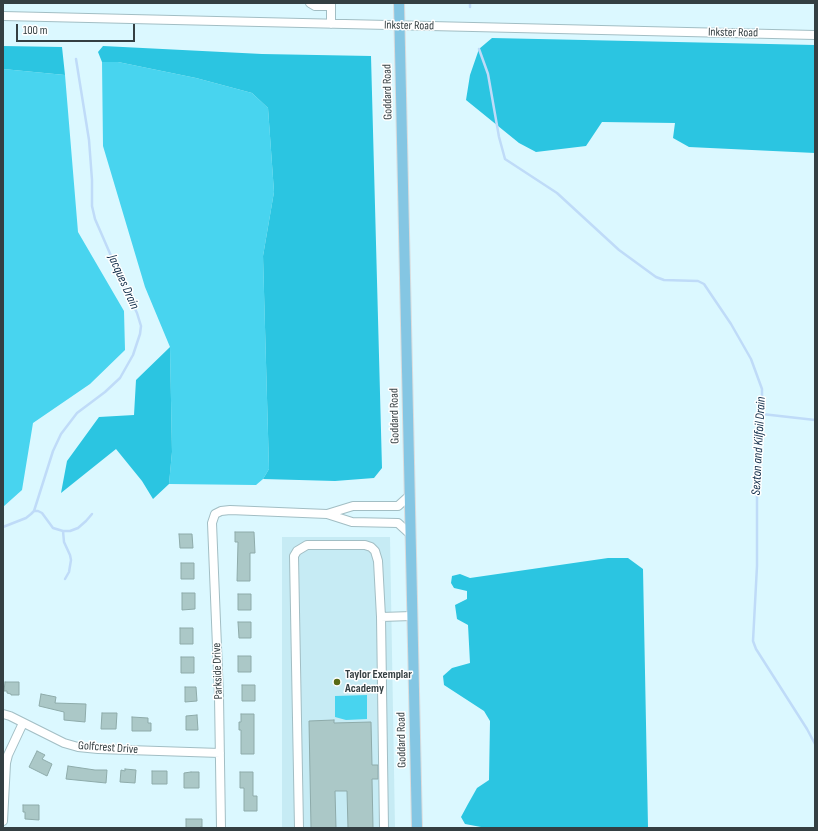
<!DOCTYPE html>
<style>
body{margin:0}
#map{position:relative;width:818px;height:831px;overflow:hidden;background:#dbf8ff;font-family:"Sofia Sans Condensed",sans-serif}
canvas{display:block}
.frame{position:absolute;inset:0;border:4px solid #343f42;pointer-events:none}
.scale{position:absolute;left:16px;top:24px;width:119px;height:18px;box-sizing:border-box;border:2px solid #343f42;border-top:0;padding-left:5px;font-size:12px;line-height:14px;white-space:nowrap;color:#343f42;-webkit-text-stroke:3px #fff;paint-order:stroke}
</style>
<div id="map">
<canvas width="818" height="831"></canvas>
<div class="frame"></div>
<div class="scale">100 m</div>
</div>
<script>
const context = document.querySelector('canvas').getContext('2d');
context.lineJoin = 'round';
function paint(path, color) { context.fillStyle = color; context.fill(path, 'evenodd'); }
const poly = rows => new Path2D(rows.map(r => 'M' + r).join(''));
function stroke(path, color, width, dash) { context.strokeStyle = color; context.lineWidth = width; context.lineCap = dash ? 'butt' : 'round'; context.setLineDash(dash || []); context.stroke(path); }
function write(font, color, halo, rows, align = 'center') {
  context.font = font + ' "Sofia Sans Condensed",sans-serif'; context.lineWidth = 3; context.setLineDash([]); context.textBaseline = 'middle'; context.strokeStyle = halo; context.fillStyle = color; for (const [text, x, y, turn = 0] of rows) {
    context.save(); context.translate(x, y); context.rotate((+turn || 0) * Math.PI / 180); context.textAlign = isNaN(turn) ? turn : align; if (halo) context.strokeText(text, 0, 0); context.fillText(text, 0, 0); context.restore();
  }
}
paint(poly([
 [282,537,390,537,395,828,282,828]
]), '#c6ebf4');
paint(poly([
 [102,62,118,62,196,78,252,93,268,108,274,192,263,256,269,469,263,479,256,485,169,484,172,452,170,347,145,287,103,146],
 [3,69,65,75,78,232,124,311,125,350,90,384,33,423,22,490,3,507],
 [367,695,367,719,346,720,335,717,335,696]
]), '#48d4ef');
paint(poly([
 [492,38,815,45,815,153,689,147,673,138,675,123,602,122,586,146,536,152,519,143,466,100,470,75,479,49],
 [3,46,62,47,65,75,3,69],
 [103,46,262,54,371,56,382,468,374,478,335,481,263,479,269,469,263,256,274,192,268,108,252,93,196,78,118,62,102,62,98,52],
 [170,347,172,452,169,484,153,499,142,481,116,449,61,493,67,461,99,417,134,415,136,380],
 [608,558,628,558,643,569,648,827,646,828,481,827,465,824,461,817,468,804,477,788,489,780,490,721,484,711,444,685,443,676,452,668,470,663,468,625,457,619,455,605,467,599,467,591,454,588,451,583,452,576,460,574,470,578]
]), '#2bc5e1');
stroke(poly([
 [470,7,470,3],
 [479,49,488,74,499,137,505,159,557,193,619,250,656,277,664,280,698,281,704,284,731,324,751,359,762,389,762,414,761,418,757,487,757,566,753,641,756,649,807,729,815,744],
 [762,414,815,420],
 [34,511,38,511,42,513,53,528,63,531,70,531,78,528,86,521,92,514],
 [3,527,26,518,31,514,34,511,53,451,61,434,77,413,105,392,120,378,133,355,140,334,141,326,137,313,125,288,95,219,92,206,92,180,89,140,76,59],
 [63,531,64,542,70,555,71,560,69,572,65,579]
]), '#bfdbf8', 2.5);
const building = poly([
 [235,532,254,532,255,553,250,553,250,581,237,581,238,542,235,542,235,532],
 [179,534,192,534,193,548,180,548,179,534],
 [181,563,194,563,194,579,181,579,181,563],
 [182,593,195,593,195,609,182,610,182,593],
 [238,594,251,594,251,610,238,610,238,594],
 [238,622,251,622,251,638,239,638,238,622],
 [180,628,193,628,193,644,180,644,180,628],
 [238,656,251,656,251,672,238,672,238,656],
 [181,657,194,657,194,673,181,673,181,657],
 [5,682,19,682,19,695,11,695,11,694,7,693,7,691,4,691,5,682],
 [242,685,255,685,255,701,242,701,242,685],
 [185,687,196,687,197,701,185,702,185,687],
 [41,694,56,697,55,703,86,704,85,722,64,720,64,712,39,706,41,694],
 [102,713,117,713,116,729,101,729,102,713],
 [241,714,254,714,254,754,241,754,241,730,239,730,239,722,241,722,241,714],
 [197,715,198,730,186,730,186,716,197,715],
 [132,717,148,718,148,723,151,723,151,731,132,731,132,717],
 [334,720,334,723,371,722,372,765,378,765,378,779,372,779,373,828,348,828,347,791,335,791,336,828,311,828,309,721,334,720],
 [37,751,45,755,42,759,52,764,47,776,29,767,37,751],
 [68,766,95,770,107,770,106,783,66,779,68,766],
 [125,769,136,770,135,783,120,782,121,770,125,771,125,769],
 [152,771,167,771,167,784,152,784,152,771],
 [191,772,199,772,199,788,184,788,184,773,191,772],
 [240,772,253,772,253,796,257,796,257,811,244,811,244,788,240,788,240,772],
 [23,805,39,805,39,820,25,819,25,812,23,812,23,805],
 [186,819,202,819,202,827,200,827,200,828,186,828,186,819]
]);
paint(building, '#abc8c7');
stroke(building, '#8eabaa', 1);
const minor = poly([
 [310,3,315,6,331,6],
 [331,3,331,24],
 [3,16,815,35],
 [327,514,353,506,398,506,409,496],
 [381,617,384,828],
 [3,714,10,716,64,743,78,747,98,749,220,753],
 [3,821,6,763,8,755,23,723],
 [221,828,219,696,212,523,215,514,221,511,230,510,327,514,352,522,398,523,410,534],
 [299,828,294,556,297,551,307,545,365,545,371,547,375,551,378,561,381,617,412,616]
]);
const major = poly([
 [399,3,417,828]
]);
stroke(minor, '#a2bec4', 10);
stroke(major, '#dadcdd', 12);
stroke(minor, '#fff', 8);
stroke(major, '#84c6e3', 10);
for (const [x, y, r, color] of [
 [337,682,4,"#586914"]
]) { const dot = new Path2D(); dot.arc(x, y, r, 0, 2 * Math.PI); context.fillStyle = color; context.fill(dot); stroke(dot, '#fff', 1.5); }
write('12px', '#343f42', '#fff', [
 ["Inkster Road",409,26,1],
 ["Inkster Road",733,33,1],
 ["Goddard Road",388,92,-91],
 ["Goddard Road",395,416,-91],
 ["Parkside Drive",218,671,-92],
 ["Goddard Road",402,740,-91],
 ["Golfcrest Drive",108,748,4]
]);
write('bold 12px', '#343f42', '#fff', [
 ["Taylor Exemplar",345,675],
 ["Academy",345,689]
], 'left');
write('italic 13px', '#122f4b', '#fff', [
 ["Jacques Drain",123,282,66],
 ["Sexton and Kilfoil Drain",759,446,-87]
]);
</script>
